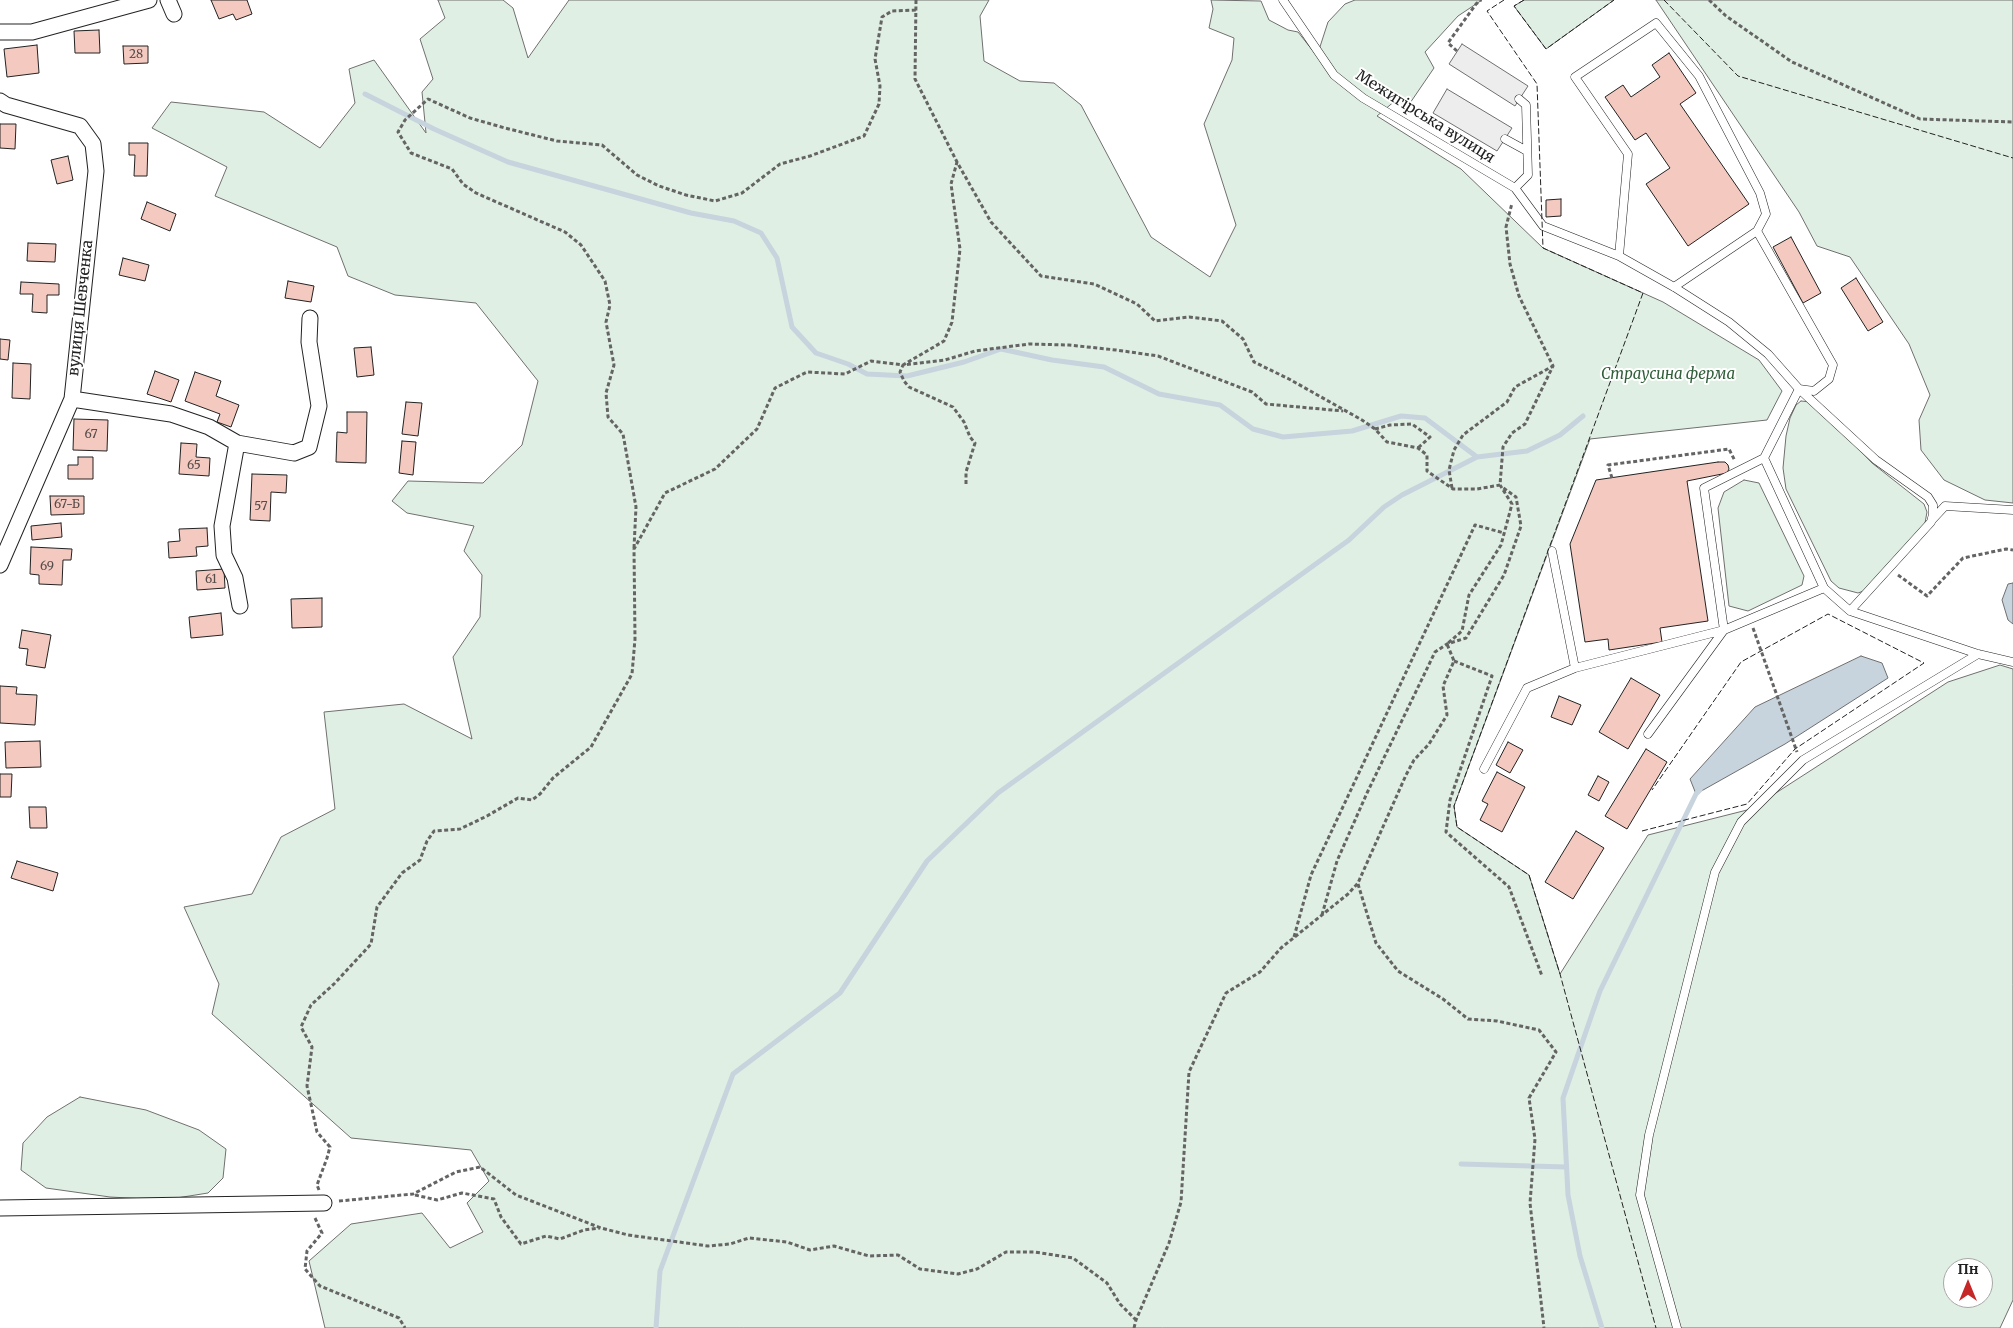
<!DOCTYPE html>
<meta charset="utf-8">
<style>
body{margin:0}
#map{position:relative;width:2013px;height:1328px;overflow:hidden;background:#fff;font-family:Merriweather,serif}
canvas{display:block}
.north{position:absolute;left:1943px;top:1258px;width:50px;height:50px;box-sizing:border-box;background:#fff;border:1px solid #a7a7a7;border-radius:50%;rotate:0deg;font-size:14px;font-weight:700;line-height:20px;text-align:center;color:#222}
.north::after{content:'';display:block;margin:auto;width:18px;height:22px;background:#c62828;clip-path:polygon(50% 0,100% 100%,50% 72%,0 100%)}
</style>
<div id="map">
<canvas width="2013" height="1328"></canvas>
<div class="north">Пн</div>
</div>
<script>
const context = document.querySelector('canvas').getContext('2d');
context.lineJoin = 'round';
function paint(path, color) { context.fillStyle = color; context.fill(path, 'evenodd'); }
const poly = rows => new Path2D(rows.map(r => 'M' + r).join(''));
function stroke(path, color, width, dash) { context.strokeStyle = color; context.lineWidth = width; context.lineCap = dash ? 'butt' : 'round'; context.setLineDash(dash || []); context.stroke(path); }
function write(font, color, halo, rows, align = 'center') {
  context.font = font + ' Merriweather,serif'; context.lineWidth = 4; context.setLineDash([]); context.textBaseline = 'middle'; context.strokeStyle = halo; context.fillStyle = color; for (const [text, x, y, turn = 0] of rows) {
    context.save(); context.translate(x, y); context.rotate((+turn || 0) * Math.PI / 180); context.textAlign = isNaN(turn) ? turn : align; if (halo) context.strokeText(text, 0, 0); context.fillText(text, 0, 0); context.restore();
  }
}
const green = poly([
 [438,0,503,0,513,8,528,58,569,0,989,0,980,16,984,61,1020,81,1054,83,1081,105,1151,237,1210,277,1236,225,1204,124,1232,60,1234,38,1209,28,1213,9,1211,0,1261,1,1269,20,1288,30,1298,32,1317,56,1328,22,1345,4,1355,0,1482,0,1458,16,1425,52,1434,68,1408,106,1396,100,1377,116,1461,169,1543,248,1663,302,1759,360,1782,391,1767,420,1590,439,1454,806,1457,827,1529,875,1560,974,1648,835,1751,809,1948,682,2000,665,2013,669,2013,1300,2000,1328,325,1328,309,1261,351,1224,422,1213,450,1248,483,1232,467,1203,489,1181,471,1150,351,1138,212,1014,219,984,184,907,252,894,281,837,335,809,324,712,404,704,472,739,453,657,480,617,482,575,464,551,474,526,407,513,392,501,408,481,483,483,522,445,538,381,476,303,395,295,348,276,337,247,215,196,227,167,152,128,171,102,264,112,320,148,355,103,349,69,374,60,426,133,422,92,433,79,420,39,445,18,438,0],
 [1953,1268,1983,1268,1983,1298,1953,1298,1953,1268],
 [1524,0,1614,0,1546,49,1514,6,1524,0],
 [1656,0,2013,0,2013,503,1985,500,1944,480,1921,450,1919,420,1930,395,1909,344,1850,257,1817,246,1799,212,1656,0],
 [1801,401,1811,402,1821,409,1872,463,1924,504,1927,512,1925,523,1917,535,1869,589,1858,593,1839,588,1831,581,1786,489,1783,468,1786,436,1790,418,1796,405,1801,401],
 [1744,480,1759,483,1804,576,1802,585,1748,611,1729,606,1718,508,1724,492,1744,480],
 [80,1097,146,1110,199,1130,226,1149,223,1178,208,1193,164,1200,110,1197,46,1188,21,1170,23,1143,47,1117,80,1097]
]);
paint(green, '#e0efe3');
stroke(green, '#6f6f6f', 1);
const parking = poly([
 [1462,44,1528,86,1515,106,1449,64,1462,44],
 [1447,89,1512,128,1497,151,1433,113,1447,89]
]);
paint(parking, '#ededed');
stroke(parking, '#6f6f6f', 1);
const water = poly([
 [2013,583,2013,624,2008,620,2002,600,2008,584,2013,583],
 [1861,656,1882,663,1888,678,1785,744,1696,794,1690,779,1755,707,1861,656]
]);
paint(water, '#c7d3dd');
stroke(water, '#6f6f6f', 1);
stroke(poly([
 [365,94,434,129,508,162,691,213,734,221,761,233,777,258,792,327,816,353,848,364,867,374,907,376,964,362,1001,349,1052,360,1104,367,1159,394,1220,405,1253,429,1283,437,1352,431,1401,416,1425,418,1477,457],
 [1461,1164,1566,1167],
 [656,1328,660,1271,733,1074,840,993,927,861,998,793,1349,540,1384,507,1402,495,1477,457,1527,451,1560,435,1583,416],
 [1602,1328,1580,1256,1568,1195,1563,1098,1600,991,1696,794,1700,790]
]), '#c7d3dd', 5);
const building = poly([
 [211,0,247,0,252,14,236,20,233,14,219,19,211,0],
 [99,30,100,53,75,53,74,31,99,30],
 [37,45,39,73,7,77,4,49,37,45],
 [123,46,148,46,148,63,124,64,123,46],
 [1669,53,1696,93,1680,104,1749,204,1688,246,1646,184,1670,168,1646,133,1635,140,1605,97,1623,85,1631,97,1660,77,1652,65,1669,53],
 [0,124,16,124,15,149,0,148,0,124],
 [129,143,148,143,147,176,134,176,135,155,129,155,129,143],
 [68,156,73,180,57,184,51,160,68,156],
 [1561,199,1561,216,1546,217,1546,200,1561,199],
 [147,202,176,214,170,231,141,219,147,202],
 [1791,237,1821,293,1803,303,1773,247,1791,237],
 [28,243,56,244,55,262,27,261,28,243],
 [123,258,149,265,145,281,119,275,123,258],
 [1856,278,1883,322,1868,331,1841,288,1856,278],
 [288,281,314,286,311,302,285,298,288,281],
 [21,282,59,284,59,295,47,295,47,313,32,312,33,294,20,294,21,282],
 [0,339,10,340,8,360,0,359,0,339],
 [371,347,374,375,357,377,354,348,371,347],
 [13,363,31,364,30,399,12,398,13,363],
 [155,371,179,380,171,402,147,394,155,371],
 [195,372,221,381,216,396,239,405,231,427,217,422,220,414,185,401,195,372],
 [406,402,422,403,418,436,402,434,406,402],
 [347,412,367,412,366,463,336,462,337,432,347,433,347,412],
 [74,419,108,420,107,451,73,450,74,419],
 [402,441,416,442,413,475,399,473,402,441],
 [181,443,197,444,196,457,210,458,209,476,179,474,181,443],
 [78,457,93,457,93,479,68,479,68,465,78,465,78,457],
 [1718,462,1725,462,1728,465,1729,469,1727,473,1687,481,1708,621,1660,628,1662,642,1609,650,1608,639,1585,642,1570,544,1596,480,1718,462],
 [252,474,287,475,286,493,271,492,270,521,250,520,252,474],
 [50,496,84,496,84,514,51,515,50,496],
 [61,523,62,537,32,540,31,526,61,523],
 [207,528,208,546,196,547,197,556,169,558,168,542,180,541,179,529,207,528],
 [31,547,72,549,71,560,63,560,62,585,39,584,39,575,30,574,31,547],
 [224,569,225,588,197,590,196,571,224,569],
 [322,598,322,627,292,628,291,599,322,598],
 [221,613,223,635,191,638,189,617,221,613],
 [22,630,51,635,45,668,26,665,28,649,19,648,22,630],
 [1631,678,1660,695,1628,749,1599,732,1631,678],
 [0,686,17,687,16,694,37,695,35,725,0,723,0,686],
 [1559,696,1581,705,1572,725,1551,717,1559,696],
 [40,741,41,767,6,768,5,742,40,741],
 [1508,742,1523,750,1510,773,1496,765,1508,742],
 [1646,749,1667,762,1627,829,1605,816,1646,749],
 [1497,772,1525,787,1502,832,1480,820,1488,804,1482,801,1497,772],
 [0,774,12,774,11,797,0,797,0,774],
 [1598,776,1609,782,1599,801,1588,795,1598,776],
 [29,807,46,807,47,828,30,828,29,807],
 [1576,831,1604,848,1573,899,1545,882,1576,831],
 [17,861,58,873,53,891,11,878,17,861]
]);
paint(building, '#f3c9c0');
stroke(building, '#222', 1);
const service = poly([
 [1283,0,1334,75,1363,98,1515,188,1543,226,1619,256,1674,287,1729,322,1768,354,1799,389,1764,458,1824,588,1850,611,1978,654,2013,662],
 [1505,139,1527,151],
 [1515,188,1528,175,1526,105,1519,99],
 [1619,256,1628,154,1575,77,1656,23,1699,76,1760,193,1766,214,1757,231,1833,365,1829,379,1814,391,1799,389],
 [1674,287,1757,231],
 [1799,389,1876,460,1928,497,1933,505,1933,514,1931,522,1850,611],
 [1932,520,1945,506,2013,510],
 [1552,551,1575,668],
 [1648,734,1724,630,1824,588],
 [1484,769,1527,688,1575,668,1724,630,1704,488,1764,458],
 [1677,1328,1640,1195,1649,1135,1715,872,1741,822,1803,760,1978,654]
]);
const minor = poly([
 [168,0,174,14],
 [0,32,32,32,149,0],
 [0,101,6,105,80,126,93,144,96,171,72,399,0,565],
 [72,399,171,414,209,427,237,443,294,453,309,447,319,406,309,342,310,318],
 [237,443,222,526,224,555,235,578,240,606],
 [0,1208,324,1203]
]);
stroke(service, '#222', 9);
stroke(minor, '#222', 17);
stroke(poly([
 [916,0,915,79,957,162,991,222,1041,276,1094,284,1137,304,1155,321,1189,317,1222,321,1243,339,1254,362,1289,379,1362,420,1375,429,1387,442,1418,448,1427,455,1427,471,1453,489,1477,489,1500,485,1503,447,1512,433,1525,424,1553,366,1519,296,1510,264,1506,227,1512,203],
 [1709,0,1726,16,1792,62,1920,119,2013,122],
 [1457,51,1448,43,1476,4,1481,0],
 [1375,429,1390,425,1412,424,1430,437,1418,448],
 [1612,478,1608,465,1729,449,1735,461],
 [966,484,966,472,975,443,970,437,964,422,953,407,909,387,904,381,900,372,903,365,945,360,975,351,1029,344,1069,345,1116,350,1158,356,1252,392,1266,404,1343,411],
 [1452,488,1449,470,1454,450,1463,435,1507,402,1515,387,1553,366],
 [634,548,636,507,623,434,608,417,606,393,614,365,606,322,610,305,605,281,581,245,565,232,476,193,463,184,452,169,411,153,398,132,405,120,428,99,470,118,505,128,557,141,602,145,637,175,659,186,686,195,715,201,742,193,780,164,810,156,864,136,879,104,880,86,875,59,882,17,892,11,916,10],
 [1898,575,1927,596,1963,558,2006,549,2013,550],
 [1753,628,1797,752],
 [1454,661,1492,676,1450,800,1446,832,1509,887,1542,976],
 [1358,884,1376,943,1398,971,1443,999,1468,1019,1497,1021,1539,1030,1556,1052,1529,1098,1535,1139,1530,1203,1544,1328],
 [1322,915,1337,861,1367,793,1435,652,1447,644,1466,638,1504,575,1521,526,1516,497,1502,487],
 [1294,937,1311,875,1475,525,1504,533],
 [319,1190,317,1185,327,1158,330,1147,317,1132,307,1086,312,1047,301,1027,311,1005,335,983,371,944,377,907,402,873,420,860,427,841,434,831,460,829,487,816,518,798,532,800,540,794,553,778,591,747,632,674,635,639,634,549,665,493,715,469,757,429,775,388,807,372,845,374,871,361,903,365,944,341,952,322,960,249,951,184,957,162],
 [415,1195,437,1200,462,1193,494,1199,501,1217,521,1244,546,1236,560,1239,584,1230,600,1228],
 [339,1201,413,1194,456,1172,480,1167,516,1195,601,1228,628,1235,708,1246,730,1244,749,1238,787,1242,810,1250,834,1246,869,1256,898,1255,920,1269,958,1274,977,1269,1006,1252,1035,1252,1073,1258,1107,1283,1120,1304,1136,1320],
 [315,1218,322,1233,307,1251,305,1269,320,1286,399,1318,405,1328],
 [1134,1328,1136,1320,1169,1243,1181,1202,1189,1072,1226,993,1260,972,1281,948,1348,894,1358,883,1406,775,1414,760,1429,744,1447,715,1443,686,1454,661,1447,644,1462,631,1469,595,1501,545,1512,504,1500,485]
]), '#646464', 3, [4, 2.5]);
stroke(service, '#fff', 8);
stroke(minor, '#fff', 15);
stroke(poly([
 [1504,0,1487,11,1537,84,1543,248,1643,293,1454,806,1457,827,1529,875,1560,974,1656,1328],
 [1524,0,1514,6,1546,49,1614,0],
 [1664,0,1738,76,2013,158],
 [1642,831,1747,804,1795,749,1924,663,1828,614,1741,662,1652,790]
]), '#222', 1, [6, 2.5]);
write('12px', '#564c4a', null, [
 ["28",136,55],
 ["67",91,435],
 ["65",194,466],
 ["67-Б",67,505],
 ["57",261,507],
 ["69",47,567],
 ["61",211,580]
]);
write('15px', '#222', '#fff', [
 ["Межигірська вулиця",1425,117,32],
 ["вулиця Шевченка",81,308,-84]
]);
write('italic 15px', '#2f5e38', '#fff', [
 ["Страусина ферма",1668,375]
]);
</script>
